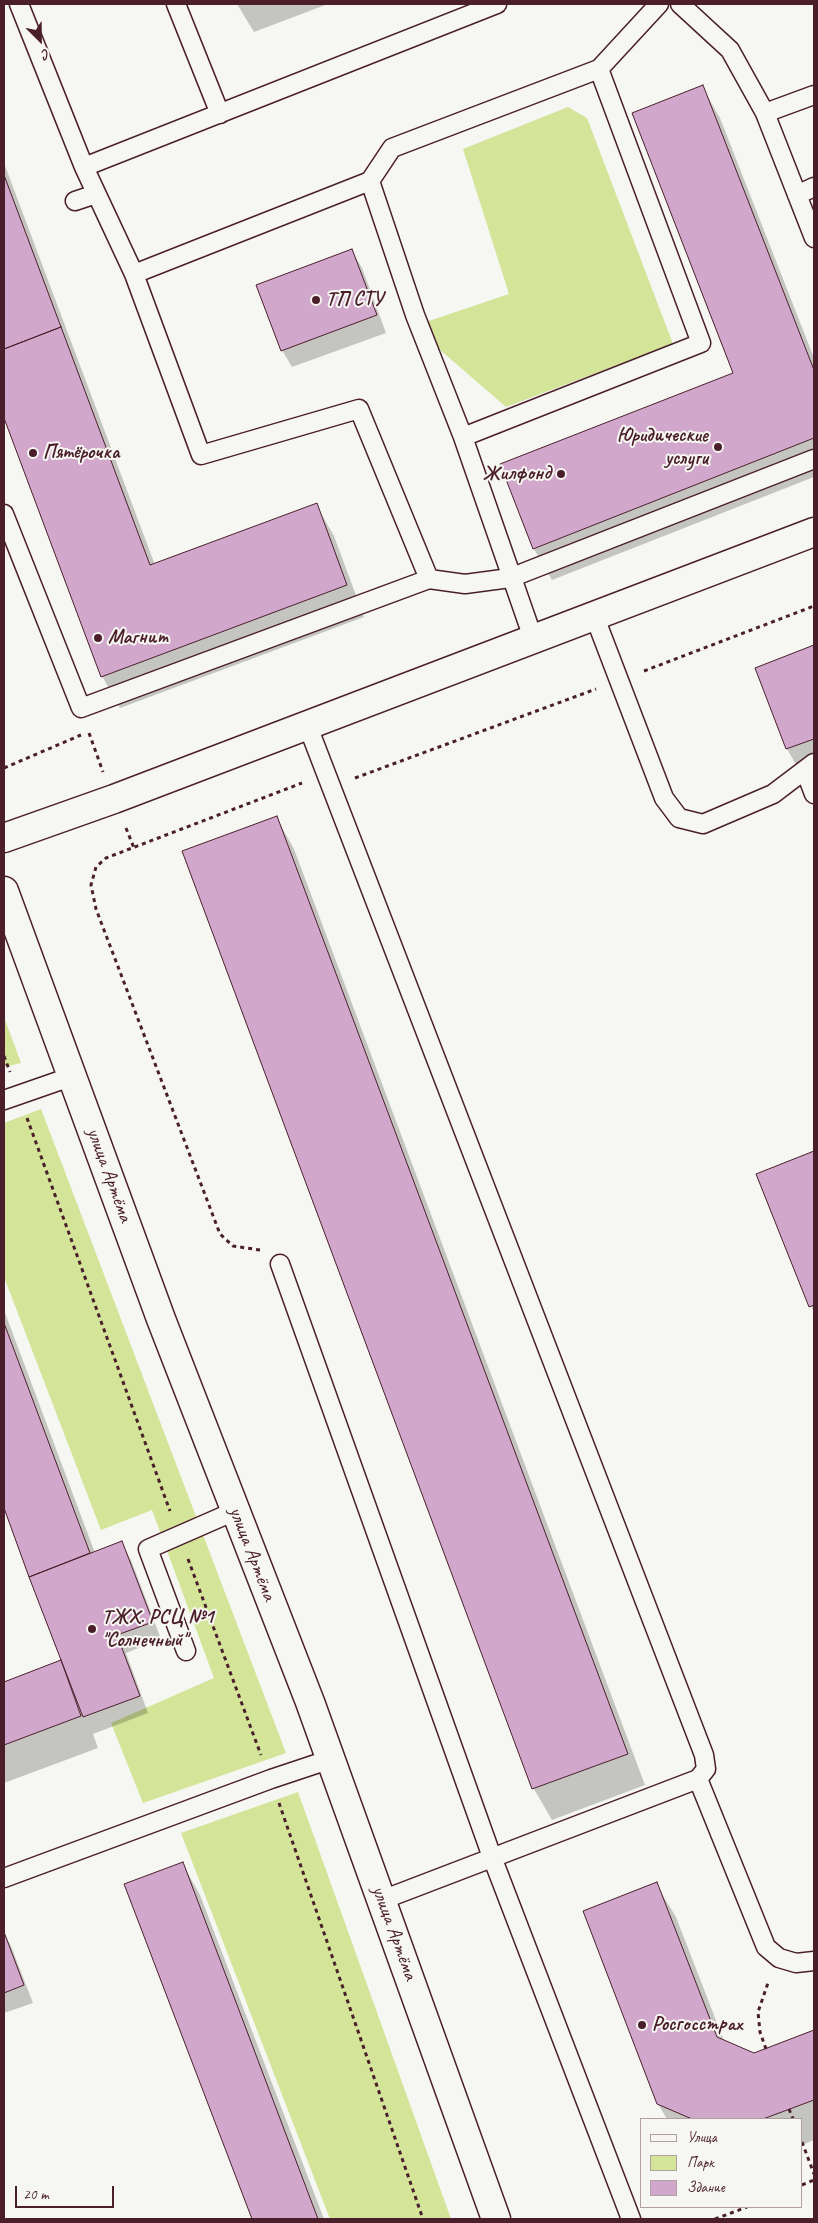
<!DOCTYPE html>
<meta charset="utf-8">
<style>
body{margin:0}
#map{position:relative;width:818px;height:2223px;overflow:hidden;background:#f6f6f2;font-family:Caveat,sans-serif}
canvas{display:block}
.frame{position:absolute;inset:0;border:5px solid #4a1f2b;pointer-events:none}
.legend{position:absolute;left:640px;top:2118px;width:162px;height:90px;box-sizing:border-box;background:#f6f6f2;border:1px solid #b1a0a2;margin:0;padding:6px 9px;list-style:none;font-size:15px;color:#4a1f2b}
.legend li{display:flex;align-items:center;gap:10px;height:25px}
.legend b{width:25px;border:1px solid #b1a0a2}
.north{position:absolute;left:15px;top:15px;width:50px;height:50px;-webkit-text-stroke:4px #f6f6f2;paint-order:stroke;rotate:157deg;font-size:14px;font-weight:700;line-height:20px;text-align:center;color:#4a1f2b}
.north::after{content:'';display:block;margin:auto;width:18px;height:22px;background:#4a1f2b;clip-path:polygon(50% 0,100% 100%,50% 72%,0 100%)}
.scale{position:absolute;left:15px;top:2186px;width:99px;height:22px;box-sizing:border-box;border:2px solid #4a1f2b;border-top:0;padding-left:6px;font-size:15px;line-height:18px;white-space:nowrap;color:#4a1f2b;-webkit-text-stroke:4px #f6f6f2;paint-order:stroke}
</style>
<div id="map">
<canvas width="818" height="2223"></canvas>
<div class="frame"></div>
<ul class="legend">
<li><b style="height:6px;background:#f6f6f2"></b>Улица</li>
<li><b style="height:14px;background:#d4e498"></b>Парк</li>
<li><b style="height:14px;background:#d1a7cc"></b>Здание</li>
</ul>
<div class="north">С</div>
<div class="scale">20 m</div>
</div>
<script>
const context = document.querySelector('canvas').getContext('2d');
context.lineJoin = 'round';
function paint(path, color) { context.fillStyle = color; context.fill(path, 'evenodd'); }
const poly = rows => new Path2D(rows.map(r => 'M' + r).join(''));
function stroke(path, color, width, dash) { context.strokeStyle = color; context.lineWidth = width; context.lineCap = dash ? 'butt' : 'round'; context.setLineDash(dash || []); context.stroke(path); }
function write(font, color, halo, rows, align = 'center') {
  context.font = font + ' Caveat,sans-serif'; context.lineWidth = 4; context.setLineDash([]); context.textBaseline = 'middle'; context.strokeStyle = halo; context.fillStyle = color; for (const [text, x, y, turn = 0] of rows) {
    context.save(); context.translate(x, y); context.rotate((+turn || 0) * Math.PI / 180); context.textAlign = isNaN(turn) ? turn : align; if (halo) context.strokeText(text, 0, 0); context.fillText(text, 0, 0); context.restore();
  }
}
paint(poly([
 [568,107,587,118,673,344,506,407,431,342,423,323,509,294,463,149],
 [4,1017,21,1063,4,1067],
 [41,1109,286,1753,143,1803,111,1723,214,1678,152,1510,101,1530,4,1277,4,1123],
 [298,1792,451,2219,330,2219,181,1833]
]), '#d4e498');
paint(poly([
 [237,4,328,4,254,32],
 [702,87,720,118,814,358,814,477,552,580,534,549,735,374],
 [4,163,155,565,316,505,334,536,364,617,120,708,102,676,4,414],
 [352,251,362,268,386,333,292,367,282,350],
 [814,647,814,777,805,780,787,749,756,669],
 [276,817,294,849,645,1785,552,1820,534,1789,184,852],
 [814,1152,814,1313,758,1175],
 [4,1310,95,1553,121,1542,131,1560,161,1639,126,1653,148,1713,93,1734,98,1748,4,1783,4,1683,60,1662,66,1669,4,1505],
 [182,1863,200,1895,324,2219,253,2219,126,1884],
 [656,1884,676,1917,724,2041,754,2055,814,2032,814,2140,802,2145,802,2119,667,2119,658,2104],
 [4,1933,11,1946,33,2003,4,2013]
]), '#0003');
const building = poly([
 [703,85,814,370,814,438,533,549,500,464,733,373,632,113,703,85],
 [4,175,61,327,4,349,4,175],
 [352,249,377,315,281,351,256,285,352,249],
 [61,327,150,565,317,503,347,585,101,677,4,418,4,349,61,327],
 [814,645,814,739,786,749,755,668,814,645],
 [277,816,628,1754,532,1789,182,851,277,816],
 [814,1151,814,1305,809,1307,756,1174,814,1151],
 [4,1323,90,1553,29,1577,4,1508,4,1323],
 [122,1541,153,1622,117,1635,140,1696,83,1717,29,1577,122,1541],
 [61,1660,81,1716,4,1745,4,1682,61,1660],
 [183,1862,318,2219,252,2219,124,1884,183,1862],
 [657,1882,717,2037,754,2053,814,2030,814,2100,763,2119,692,2119,657,2104,583,1911,657,1882],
 [4,1932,24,1985,4,1993,4,1932]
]);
paint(building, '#d1a7cc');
stroke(building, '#4a1f2b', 1);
const service = poly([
 [19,4,84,167,134,274,201,455,359,409,429,579,465,584,510,578,814,459],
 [176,4,220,114],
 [680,4,730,50,765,113,814,238],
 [765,113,814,95],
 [84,167,497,4],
 [797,195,814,187],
 [75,201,96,194],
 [134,274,370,181],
 [463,437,701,343,599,69],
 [4,514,81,708,429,579],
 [594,615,664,798,679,818,703,824,773,794,814,763],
 [533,638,463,437,415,315,370,181,392,148,599,69,659,4],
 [307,724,704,1755,706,1769,698,1779],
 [805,770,814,794],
 [4,1100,73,1076],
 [280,1264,492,1857,631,2219],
 [186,1651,148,1549,235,1511],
 [4,1878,271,1779,331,1759],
 [382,1900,698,1779,766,1947,779,1958,796,1963,814,1961]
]);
const minor = poly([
 [4,838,114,799,814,532]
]);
const secondary = poly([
 [4,891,161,1319,310,1702,496,2219]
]);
stroke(service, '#4a1f2b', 21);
stroke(minor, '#4a1f2b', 31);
stroke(secondary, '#4a1f2b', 31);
stroke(poly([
 [644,671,814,606],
 [89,733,103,772],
 [4,768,81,735],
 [355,778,596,689],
 [126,828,134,848],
 [4,1056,10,1072],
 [27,1118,170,1511],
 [260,1250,233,1246,220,1234,96,909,91,885,96,867,106,858,302,783],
 [188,1559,261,1755],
 [279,1803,423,2219],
 [766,2049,760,2032,758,2012,769,1980],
 [789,2109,793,2119],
 [802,2142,814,2174],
 [802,2185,814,2180],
 [715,2219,747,2207]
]), '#4a1f2b', 3, [4, 4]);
stroke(service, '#f6f6f2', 18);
stroke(minor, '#f6f6f2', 28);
stroke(secondary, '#f6f6f2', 28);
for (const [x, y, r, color] of [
 [316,300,5,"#4a1f2b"],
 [718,447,5,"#4a1f2b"],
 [33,453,5,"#4a1f2b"],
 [561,474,5,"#4a1f2b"],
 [98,638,5,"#4a1f2b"],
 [92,1629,5,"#4a1f2b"],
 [642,2025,5,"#4a1f2b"]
]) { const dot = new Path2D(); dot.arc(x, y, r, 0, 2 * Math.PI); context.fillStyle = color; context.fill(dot); stroke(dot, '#f6f6f2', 2); }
write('bold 20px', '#4a1f2b', '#f6f6f2', [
 ["ТП СТУ",326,300],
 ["Юридические",708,436,"right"],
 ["услуги",708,459,"right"],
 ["Пятёрочка",43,453],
 ["Жилфонд",551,474,"right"],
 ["Магнит",108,638],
 ["ТЖХ. РСЦ №1",102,1618],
 ["\"Солнечный\"",102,1641],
 ["Росгосстрах",652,2025]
], 'left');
write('20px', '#4a1f2b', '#f6f6f2', [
 ["улица Артёма",109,1175,70],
 ["улица Артёма",252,1554,69],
 ["улица Артёма",394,1933,70]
]);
</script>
